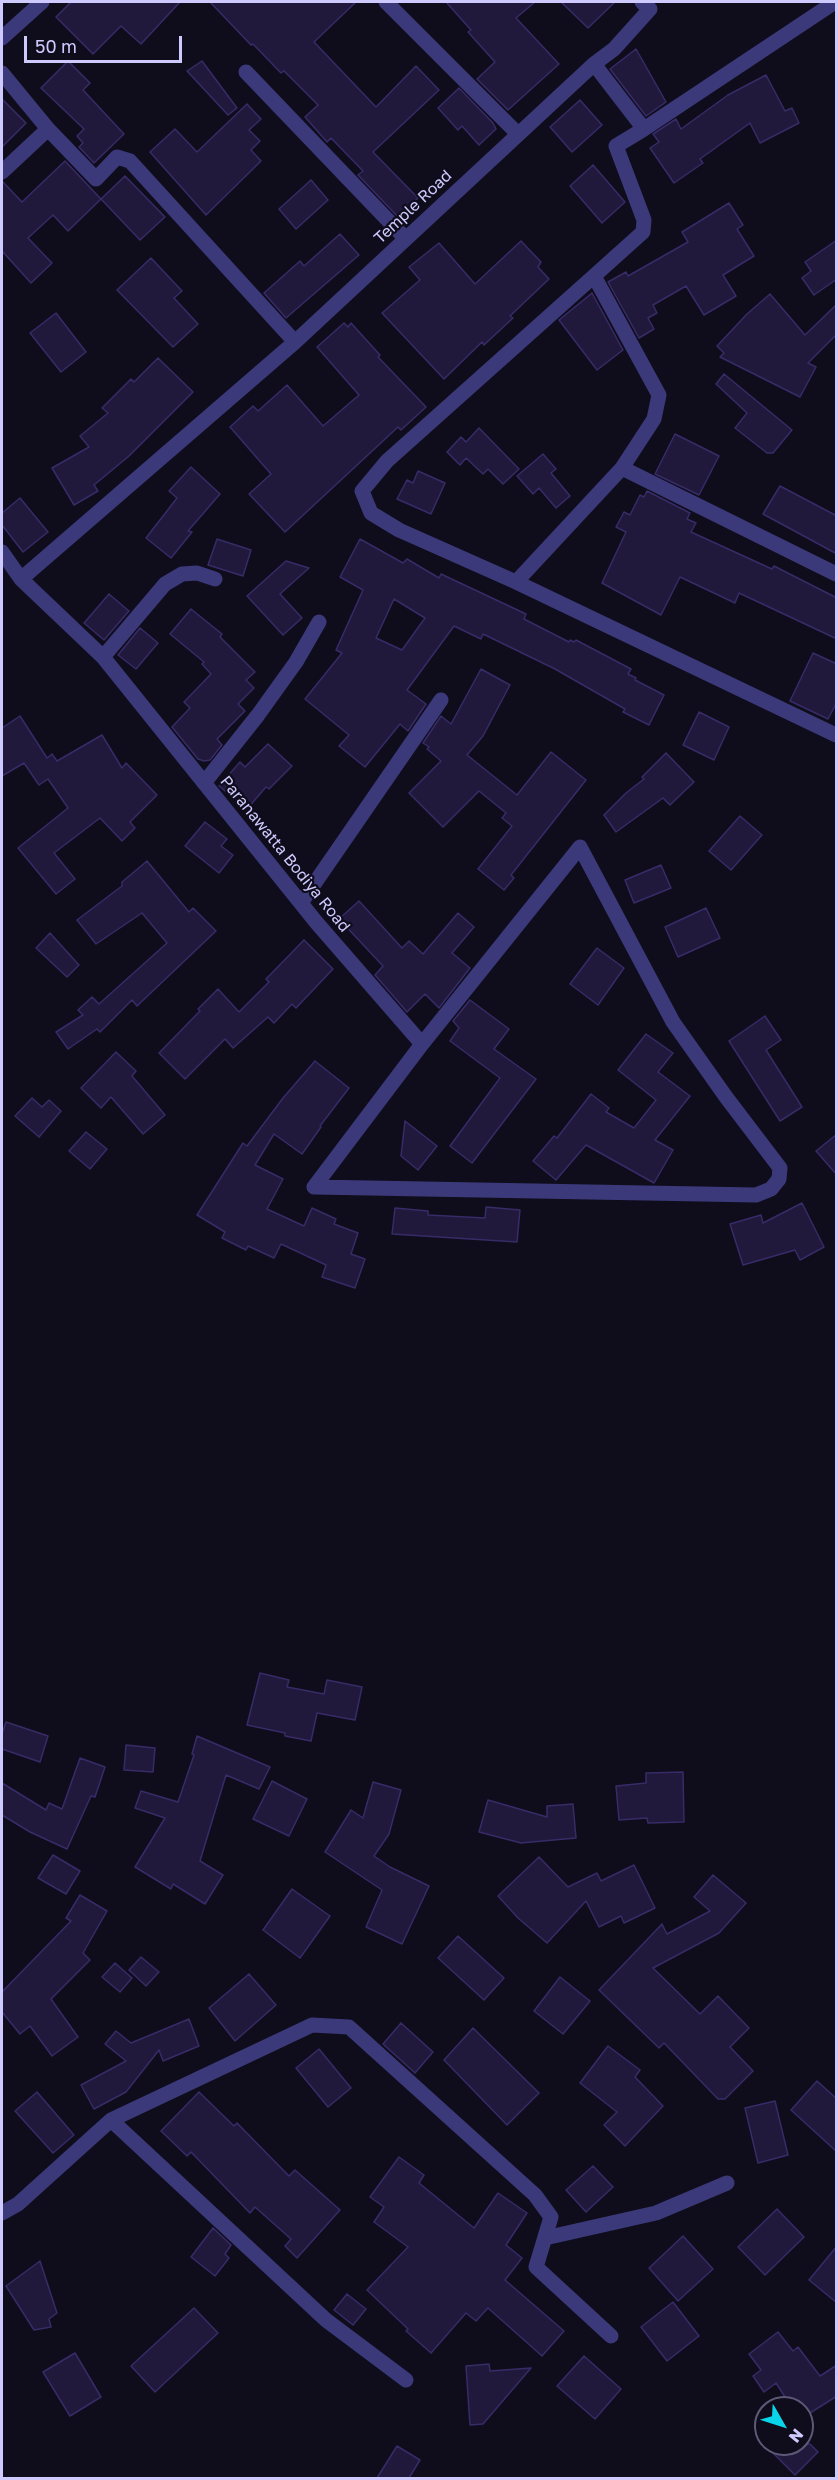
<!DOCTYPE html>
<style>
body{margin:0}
#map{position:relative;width:838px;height:2480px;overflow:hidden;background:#0f0c1c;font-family:"Golos Text",sans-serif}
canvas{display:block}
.frame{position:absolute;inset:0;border:3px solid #cfcafd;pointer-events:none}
.north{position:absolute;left:754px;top:2396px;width:60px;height:60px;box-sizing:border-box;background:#0f0c1c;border:2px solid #5c5876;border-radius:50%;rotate:129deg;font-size:16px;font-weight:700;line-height:24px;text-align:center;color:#cfcafd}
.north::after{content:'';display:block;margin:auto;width:21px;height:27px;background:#0ad4e8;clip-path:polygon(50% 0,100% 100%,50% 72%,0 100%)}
.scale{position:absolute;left:24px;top:36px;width:158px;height:27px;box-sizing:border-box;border:3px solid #cfcafd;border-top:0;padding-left:8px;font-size:18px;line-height:21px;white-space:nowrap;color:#cfcafd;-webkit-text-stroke:4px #0f0c1c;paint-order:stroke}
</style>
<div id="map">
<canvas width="838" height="2480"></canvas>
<div class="frame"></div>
<div class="north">N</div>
<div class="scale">50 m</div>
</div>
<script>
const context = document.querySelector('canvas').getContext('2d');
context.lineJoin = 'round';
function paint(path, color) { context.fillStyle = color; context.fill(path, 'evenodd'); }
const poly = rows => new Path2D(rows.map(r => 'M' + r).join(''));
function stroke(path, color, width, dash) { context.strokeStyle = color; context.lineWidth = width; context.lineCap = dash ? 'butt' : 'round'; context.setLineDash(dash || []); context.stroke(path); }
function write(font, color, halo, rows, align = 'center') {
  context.font = font + ' "Golos Text",sans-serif'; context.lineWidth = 4.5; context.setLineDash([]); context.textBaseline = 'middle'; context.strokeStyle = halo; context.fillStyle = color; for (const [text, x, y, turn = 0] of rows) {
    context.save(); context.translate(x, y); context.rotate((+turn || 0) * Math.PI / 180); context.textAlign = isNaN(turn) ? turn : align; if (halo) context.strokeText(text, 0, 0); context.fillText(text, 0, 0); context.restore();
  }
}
const building = poly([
 [71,2,180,2,141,44,121,26,93,54,56,17,71,2],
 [210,2,356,2,314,42,376,107,416,66,439,90,373,152,418,198,398,217,358,175,363,171,331,138,327,142,305,117,318,105,284,71,281,73,253,44,251,45,210,2],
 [446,2,535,2,516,18,559,64,508,110,477,79,495,62,468,32,471,30,446,2],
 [561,2,615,2,588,28,561,2],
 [636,49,666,102,646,116,610,69,636,49],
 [68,61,90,83,83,90,124,134,94,163,79,147,83,143,77,136,84,129,41,88,68,61],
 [202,61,237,108,228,115,187,71,202,61],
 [766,75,785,111,792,108,799,123,760,143,750,123,700,159,703,163,674,183,650,148,659,142,653,134,676,119,681,129,728,95,766,75],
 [459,88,493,123,496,129,479,145,462,126,458,130,438,108,459,88],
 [2,99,26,123,2,147,2,99],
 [580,100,602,125,572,152,550,127,580,100],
 [247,104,261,119,249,130,260,141,251,150,261,161,206,215,150,152,175,129,197,152,247,104],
 [65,161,101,199,68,231,53,215,28,238,52,263,31,283,2,251,2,181,22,202,65,161],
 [593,165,625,202,602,223,570,186,593,165],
 [125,176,165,217,140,240,101,199,125,176],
 [311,180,328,200,296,229,279,209,311,180],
 [729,203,743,225,737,229,754,256,723,275,736,296,704,315,686,286,653,305,657,313,648,318,654,329,639,338,608,282,626,272,628,276,688,242,682,232,729,203],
 [340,234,359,255,286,318,264,293,300,261,304,266,340,234],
 [837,240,837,279,814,295,802,278,811,271,805,262,837,240],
 [521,241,541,262,538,267,549,279,510,316,513,318,484,345,482,342,444,379,382,313,420,280,409,267,439,243,475,284,521,241],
 [151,258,182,291,174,298,198,324,173,347,117,290,151,258],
 [592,293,623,350,597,370,559,320,592,293],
 [770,294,805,335,837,304,837,334,808,363,816,367,800,397,720,357,724,353,717,346,747,314,770,294],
 [56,313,86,352,61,372,30,333,56,313],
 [344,323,348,327,351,323,380,355,378,357,426,407,401,430,398,427,285,532,249,494,271,474,230,427,253,406,258,411,287,385,323,426,359,395,317,347,344,323],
 [158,358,193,392,129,456,94,485,98,491,74,505,52,468,89,447,80,436,108,413,102,408,131,379,134,382,158,358],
 [724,374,792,430,773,453,767,453,735,428,747,413,716,384,724,374],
 [479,428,519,469,503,484,488,469,483,474,466,458,460,465,447,452,461,437,466,442,479,428],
 [675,434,719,456,699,495,655,474,675,434],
 [543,454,556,469,551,473,570,496,556,508,539,488,533,494,517,476,543,454],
 [191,467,220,494,188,531,192,532,171,558,146,538,177,498,169,491,191,467],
 [418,471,445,483,431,514,397,499,407,480,413,483,418,471],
 [780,486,837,516,837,554,763,514,780,486],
 [647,491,690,513,687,519,696,523,691,532,772,569,774,566,837,598,837,639,739,593,735,603,680,577,661,615,602,583,626,532,616,527,624,512,630,515,640,495,644,497,647,491],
 [20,498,48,532,23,552,2,525,2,513,20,498],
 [217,539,251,550,243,576,208,565,217,539],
 [360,539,403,563,407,559,439,578,441,574,526,614,524,619,569,642,570,640,574,642,576,640,631,669,628,674,636,678,635,680,664,695,649,725,623,712,625,709,555,669,518,651,483,634,481,639,454,626,407,690,426,704,408,731,400,724,365,767,339,746,349,735,305,699,342,653,336,650,363,590,340,577,360,539],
 [394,599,425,618,402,650,376,638,394,599],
 [286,561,309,568,280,594,302,618,283,635,247,596,286,561],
 [109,594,129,611,104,640,84,623,109,594],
 [191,609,222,634,220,637,255,672,246,680,254,688,238,704,245,711,217,739,222,745,210,760,204,761,198,759,172,727,190,708,184,702,211,674,202,664,204,662,170,634,191,609],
 [140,628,158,643,136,669,118,655,140,628],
 [813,653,837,664,837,702,828,719,790,701,813,653],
 [481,669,510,685,483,736,467,755,517,795,551,752,586,780,511,875,514,878,504,890,478,869,512,826,502,818,506,813,479,791,443,827,409,793,441,761,427,749,429,747,423,743,441,716,451,724,481,669],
 [699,712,729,727,714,760,683,745,699,712],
 [20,716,47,758,52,754,57,761,102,735,122,768,126,763,157,795,130,822,135,828,122,841,100,818,54,853,75,879,56,894,18,848,68,808,48,779,39,785,24,763,2,776,2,728,20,716],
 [268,744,292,766,269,789,266,787,247,809,219,786,240,762,245,767,268,744],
 [666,753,694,782,670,805,663,798,616,832,604,815,626,793,644,779,642,777,666,753],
 [740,816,762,835,731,870,709,851,740,816],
 [205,822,227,839,221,846,233,855,219,873,185,846,205,822],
 [147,861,189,912,193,908,216,931,137,1006,132,1000,100,1032,97,1029,68,1049,56,1032,83,1015,78,1010,92,997,99,1004,167,943,142,913,96,944,77,920,122,886,122,882,147,861],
 [661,865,671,888,634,903,625,880,661,865],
 [359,901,402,948,409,941,423,954,458,913,474,927,452,953,470,968,439,1008,425,994,407,1012,375,975,383,966,339,919,359,901],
 [706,908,720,938,678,957,665,927,706,908],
 [50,933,79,965,67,977,36,948,50,933],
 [304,940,333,969,296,1008,292,1004,274,1023,268,1017,233,1048,225,1039,185,1079,159,1053,200,1011,198,1009,218,989,239,1012,269,982,266,979,304,940],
 [597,948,624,968,598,1005,570,984,597,948],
 [470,1000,509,1029,494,1049,536,1079,472,1163,450,1146,500,1078,450,1041,459,1028,453,1021,470,1000],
 [765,1016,781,1040,766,1050,802,1107,780,1121,729,1041,765,1016],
 [646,1034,673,1053,658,1072,690,1096,655,1140,673,1150,654,1183,586,1145,556,1180,533,1161,554,1136,557,1138,591,1094,609,1108,606,1112,634,1128,656,1100,618,1070,646,1034],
 [116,1052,136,1071,132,1076,165,1115,143,1134,111,1097,101,1108,81,1088,116,1052],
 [315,1061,349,1088,320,1126,321,1127,302,1154,274,1134,255,1165,283,1179,267,1209,304,1226,312,1208,336,1219,334,1224,358,1233,351,1254,365,1259,355,1288,322,1277,326,1265,281,1244,274,1258,248,1246,246,1250,222,1238,225,1232,197,1215,243,1143,247,1146,283,1098,315,1061],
 [32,1098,42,1107,49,1100,61,1111,39,1137,15,1116,32,1098],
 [405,1121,437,1146,418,1170,401,1156,405,1121],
 [86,1132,107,1149,90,1169,69,1151,86,1132],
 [837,1134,837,1175,816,1151,837,1134],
 [802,1203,824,1247,800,1260,795,1250,743,1265,730,1224,761,1215,763,1223,802,1203],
 [486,1207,520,1210,517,1242,392,1234,395,1208,428,1211,428,1215,485,1218,486,1207],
 [260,1673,289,1680,287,1687,324,1694,327,1680,362,1687,355,1720,317,1713,311,1741,285,1736,285,1733,247,1725,260,1673],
 [6,1722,48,1736,40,1762,2,1749,2,1734,6,1722],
 [197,1736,270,1767,259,1789,226,1775,200,1861,223,1875,205,1904,173,1884,171,1889,135,1867,165,1818,135,1808,141,1791,178,1802,194,1755,192,1754,197,1736],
 [126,1745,155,1748,153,1772,124,1770,126,1745],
 [80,1758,105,1767,95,1797,91,1796,67,1849,30,1832,2,1815,2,1783,46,1810,49,1803,62,1809,80,1758],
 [683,1772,684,1822,648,1823,647,1818,619,1820,616,1786,646,1783,646,1773,683,1772],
 [272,1781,307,1799,289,1836,253,1819,272,1781],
 [373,1782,401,1790,389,1834,374,1856,390,1867,429,1886,402,1944,366,1927,382,1890,325,1852,351,1810,363,1818,373,1782],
 [488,1800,547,1817,547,1806,573,1804,576,1838,521,1843,479,1832,488,1800],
 [53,1855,80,1871,66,1894,38,1878,53,1855],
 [539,1857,568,1887,597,1873,601,1881,634,1865,655,1908,624,1923,621,1916,599,1927,586,1901,547,1943,518,1918,498,1896,539,1857],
 [713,1875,746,1903,719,1933,653,1968,700,2014,718,1996,749,2028,730,2047,753,2071,725,2099,718,2099,664,2043,659,2048,599,1990,662,1924,667,1934,710,1911,694,1897,713,1875],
 [292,1889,330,1916,300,1958,263,1930,292,1889],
 [80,1895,107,1911,83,1953,90,1960,51,1999,78,2037,52,2056,30,2026,20,2034,2,2012,2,1992,71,1921,66,1918,80,1895],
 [458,1936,504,1978,484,2000,438,1958,458,1936],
 [141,1957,159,1972,146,1986,129,1970,141,1957],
 [115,1963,132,1978,120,1992,102,1977,115,1963],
 [249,1974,276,2005,235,2041,209,2008,249,1974],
 [560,1977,590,2001,563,2034,534,2011,560,1977],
 [189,2019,199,2046,163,2061,159,2050,126,2092,94,2109,81,2085,126,2061,105,2044,116,2031,131,2043,189,2019],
 [401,2023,433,2052,415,2073,383,2044,401,2023],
 [473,2028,539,2093,507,2125,444,2060,473,2028],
 [608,2046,640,2070,635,2077,663,2106,625,2146,604,2125,617,2112,580,2083,608,2046],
 [319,2049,351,2088,328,2107,296,2068,319,2049],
 [817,2081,837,2099,837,2152,791,2110,817,2081],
 [37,2092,74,2135,53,2153,15,2111,37,2092],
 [199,2092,234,2126,237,2123,289,2176,295,2170,340,2210,297,2258,285,2246,291,2239,255,2207,250,2213,191,2152,187,2156,161,2131,199,2092],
 [775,2101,788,2155,758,2163,745,2108,775,2101],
 [399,2157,424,2175,419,2183,474,2228,498,2193,527,2213,506,2245,522,2258,505,2280,564,2331,542,2356,488,2308,476,2321,466,2313,431,2353,406,2331,408,2329,367,2290,408,2247,374,2222,384,2207,370,2197,399,2157],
 [593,2166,613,2187,586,2212,566,2190,593,2166],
 [777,2209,804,2237,765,2275,738,2247,777,2209],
 [213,2228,231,2245,225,2254,229,2258,215,2276,191,2257,213,2228],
 [683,2236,713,2269,678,2301,649,2268,683,2236],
 [837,2246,837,2303,809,2280,837,2246],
 [40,2261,57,2313,49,2319,51,2327,34,2330,6,2286,40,2261],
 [347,2294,366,2309,353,2325,334,2310,347,2294],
 [673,2302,699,2336,667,2361,641,2327,673,2302],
 [194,2308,218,2333,155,2392,131,2366,194,2308],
 [778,2332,793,2351,798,2347,820,2376,837,2365,837,2396,802,2418,802,2408,792,2408,776,2383,764,2392,753,2376,761,2370,749,2354,778,2332],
 [75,2353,101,2397,70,2416,43,2372,75,2353],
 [584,2356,621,2389,595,2419,557,2386,584,2356],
 [489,2364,490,2371,531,2368,483,2424,470,2425,466,2366,489,2364],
 [764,2444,810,2444,818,2452,795,2475,764,2444],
 [397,2446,420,2460,409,2478,377,2478,397,2446]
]);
paint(building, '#20193c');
stroke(building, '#372c67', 1.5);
stroke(poly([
 [386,2,518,134],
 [2,38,42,2],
 [594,64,614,49,650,9,642,2],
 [246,72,405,238],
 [2,73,48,129,2,172],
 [48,129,96,179,117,157,130,161,295,342],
 [594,276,659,395,654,419,622,468,516,582,399,530,371,513,362,491,387,461,594,276,643,232,644,220,616,146,644,129],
 [622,468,836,574],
 [2,552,21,579,103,657,316,922,422,1044,314,1187],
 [21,579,295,342,594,64,644,129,835,2],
 [516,582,836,735],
 [103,657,165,584,182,574,197,573,215,579],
 [204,783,258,715,296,662,319,622],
 [301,903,441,700],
 [314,1187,756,1195,771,1189,779,1179,780,1168,726,1097,673,1022,580,847,422,1044],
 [111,2120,326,2320,406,2380],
 [2,2213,18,2204,111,2120,312,2025,349,2027,535,2195,551,2217,536,2267,611,2336],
 [545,2238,656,2213,727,2183]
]), '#3b3979', 15);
write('16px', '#cfcafd', '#0f0c1c', [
 ["Temple Road",413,207,-43],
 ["Paranawatta Bodiya Road",285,854,51]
]);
</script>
